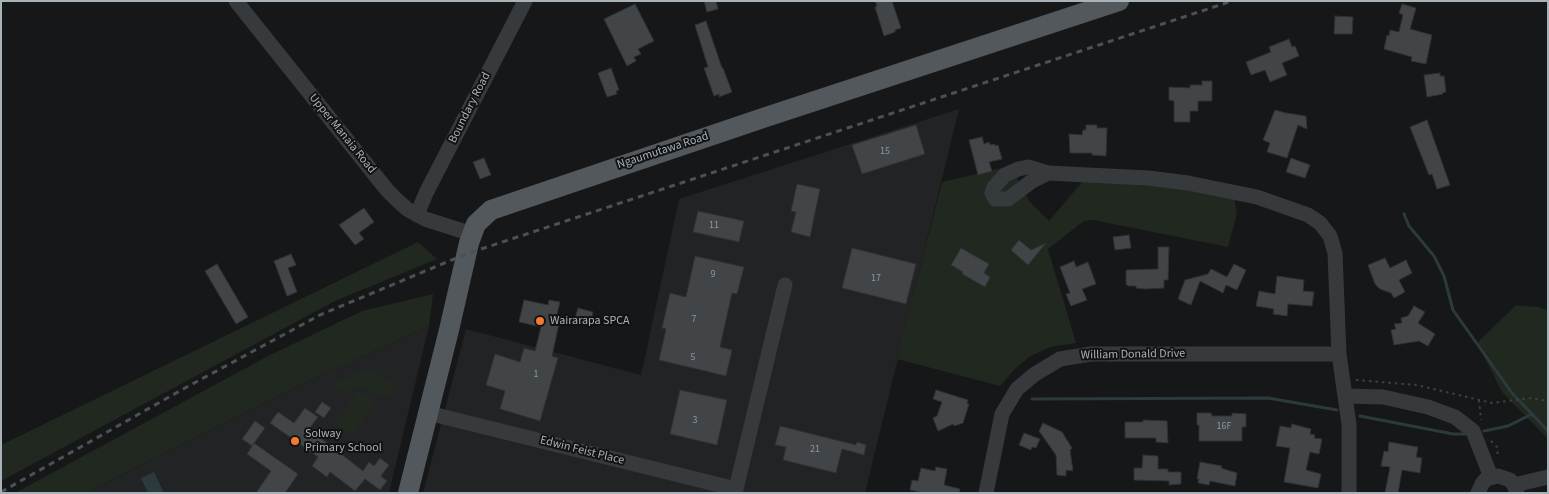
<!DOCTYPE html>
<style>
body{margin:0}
#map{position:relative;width:1549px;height:494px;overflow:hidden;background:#161718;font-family:"Source Sans 3",sans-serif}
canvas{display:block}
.frame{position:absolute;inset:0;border:2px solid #a8b2b9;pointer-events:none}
</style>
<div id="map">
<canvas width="1549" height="494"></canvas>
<div class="frame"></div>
</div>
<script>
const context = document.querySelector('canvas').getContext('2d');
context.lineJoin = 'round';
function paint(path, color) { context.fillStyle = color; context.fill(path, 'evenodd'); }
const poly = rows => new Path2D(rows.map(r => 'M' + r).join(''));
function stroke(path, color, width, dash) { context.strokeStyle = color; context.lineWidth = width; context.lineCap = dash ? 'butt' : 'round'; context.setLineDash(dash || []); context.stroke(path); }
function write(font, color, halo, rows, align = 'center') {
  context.font = font + ' "Source Sans 3",sans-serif'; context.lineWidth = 4; context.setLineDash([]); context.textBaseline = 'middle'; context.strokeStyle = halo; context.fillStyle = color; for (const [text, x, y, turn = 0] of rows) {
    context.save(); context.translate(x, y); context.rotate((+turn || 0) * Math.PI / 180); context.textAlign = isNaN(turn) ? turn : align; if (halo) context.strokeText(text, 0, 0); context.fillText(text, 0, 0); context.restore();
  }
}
paint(poly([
 [959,109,865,493,423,493,466,329,641,375,679,199],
 [429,326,389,493,86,493,289,390]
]), '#222325');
paint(poly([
 [1011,166,1029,201,1049,221,1087,176,1233,192,1237,213,1228,247,1093,220,1084,221,1048,249,1076,343,1050,347,1029,357,1014,370,1000,386,897,359,942,182],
 [418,242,437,259,335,301,1,481,1,445],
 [433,294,429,326,289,390,86,493,15,493,268,356,362,311],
 [1516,305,1539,307,1548,311,1548,439,1502,392,1477,343],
 [368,370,376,371,380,374,383,379,394,382,393,396,384,396,357,386,345,394,334,387,334,383,360,372],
 [359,390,376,402,352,436,334,423]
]), '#212820');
paint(poly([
 [154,472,164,493,148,493,141,478]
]), '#2c3a3d');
stroke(poly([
 [1404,214,1409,226,1434,256,1444,276,1453,310,1512,393,1548,431],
 [1032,399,1268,398,1337,410],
 [1360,416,1453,434,1465,434],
 [1484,431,1508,426,1532,414]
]), '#2c3a3d', 3);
const building = poly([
 [704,1,716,1,718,9,707,12,704,1],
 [875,1,892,1,901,28,895,30,895,32,884,36,875,7,877,6,875,1],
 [635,4,654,41,638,49,641,54,634,57,636,61,627,66,604,19,635,4],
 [1402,4,1416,8,1410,29,1432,35,1426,64,1411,61,1412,57,1384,49,1387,35,1389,36,1390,30,1399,32,1403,15,1399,13,1402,4],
 [1335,16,1353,17,1352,34,1334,34,1335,16],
 [706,21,722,68,723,68,732,92,719,97,719,94,714,96,704,68,708,67,695,25,706,21],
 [1289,39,1292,47,1295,46,1299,56,1282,63,1287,75,1270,82,1265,70,1251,75,1246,62,1271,52,1269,47,1289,39],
 [611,68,619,90,616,91,617,94,607,97,598,73,611,68],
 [1440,73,1440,76,1444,76,1446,92,1442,93,1443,94,1427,97,1424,75,1440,73],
 [1202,81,1212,81,1212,101,1198,101,1198,111,1190,111,1190,122,1174,122,1174,101,1169,100,1169,87,1190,88,1190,85,1202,85,1202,81],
 [1275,110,1286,113,1306,116,1307,129,1298,125,1287,158,1267,152,1270,143,1263,140,1275,110],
 [1427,120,1450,185,1437,189,1432,174,1429,175,1410,127,1427,120],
 [916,125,925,154,862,174,852,145,916,125],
 [1086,125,1097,125,1097,128,1107,128,1106,156,1092,155,1092,153,1070,153,1069,134,1082,135,1083,130,1086,130,1086,125],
 [982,137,984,144,989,142,990,145,995,144,995,146,998,145,1002,159,989,162,992,171,978,175,969,140,982,137],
 [484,158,491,175,480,179,473,162,484,158],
 [1291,158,1310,165,1305,178,1286,172,1291,158],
 [797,184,820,189,810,237,791,232,796,212,791,211,797,184],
 [364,208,374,222,359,233,364,239,355,245,339,225,364,208],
 [698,211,744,221,739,242,693,232,698,211],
 [1129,235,1131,248,1115,250,1113,237,1129,235],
 [1019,240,1031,250,1046,243,1028,265,1011,250,1019,240],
 [1158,247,1169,247,1168,280,1164,280,1164,288,1145,289,1136,288,1136,286,1128,286,1126,284,1126,270,1158,269,1158,247],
 [852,248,916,264,906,304,842,288,852,248],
 [961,248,989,264,984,273,990,277,985,287,962,274,963,272,951,265,961,248],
 [291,254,296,265,288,268,297,292,287,296,274,261,291,254],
 [695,256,744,267,737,294,732,293,720,347,732,350,726,376,659,360,666,329,662,328,670,293,686,297,695,256],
 [1385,258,1390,268,1406,260,1412,273,1399,280,1405,292,1394,298,1391,293,1380,289,1375,284,1368,265,1385,258],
 [1074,261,1076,267,1088,262,1096,284,1082,289,1087,300,1071,306,1066,294,1070,293,1060,267,1074,261],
 [217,264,248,317,236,324,205,271,217,264],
 [1234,264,1246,270,1237,290,1226,285,1223,293,1200,281,1191,305,1178,299,1185,280,1208,274,1211,269,1227,277,1234,264],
 [1277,276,1304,280,1303,291,1314,292,1312,306,1288,304,1287,316,1273,314,1274,309,1256,306,1259,291,1275,294,1277,276],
 [524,300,548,305,549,300,560,302,556,318,560,319,552,356,558,358,540,421,500,409,505,391,486,385,495,354,520,362,524,348,535,351,541,327,519,322,524,300],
 [1414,306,1425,312,1418,323,1435,334,1428,346,1419,341,1394,345,1391,330,1396,329,1394,324,1402,323,1401,318,1408,316,1414,306],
 [578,308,593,312,591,322,575,319,578,308],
 [680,390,727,400,717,445,670,434,680,390],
 [936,390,968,400,967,404,969,404,963,423,954,426,953,424,938,431,933,418,937,416,942,402,933,399,936,390],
 [322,402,331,408,324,418,315,412,322,402],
 [305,408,318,417,309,429,363,471,369,462,374,466,380,458,389,465,381,476,387,481,380,490,365,479,355,491,330,472,327,477,312,466,318,457,270,423,278,412,294,423,305,408],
 [1197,413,1211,413,1212,416,1232,416,1232,413,1246,414,1246,427,1242,427,1242,441,1199,441,1199,425,1197,425,1197,413],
 [1143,420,1167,421,1168,443,1156,442,1156,438,1125,438,1125,422,1143,422,1143,420],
 [255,421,265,428,252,446,242,439,255,421],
 [1043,423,1062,432,1072,448,1070,450,1073,471,1066,470,1066,476,1057,475,1056,455,1039,431,1043,423],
 [1292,424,1311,429,1310,434,1315,435,1314,438,1322,439,1319,454,1310,452,1306,470,1321,474,1318,488,1284,482,1290,448,1276,446,1280,426,1291,428,1292,424],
 [780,426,856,445,857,442,866,445,864,455,842,449,836,473,783,460,786,447,775,445,780,426],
 [1024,433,1040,439,1036,448,1032,447,1031,450,1019,445,1024,433],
 [1389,442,1418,447,1416,457,1422,458,1420,473,1402,470,1398,493,1385,493,1390,467,1381,466,1384,451,1388,452,1389,442],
 [254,443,298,474,285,493,256,493,271,471,247,454,254,443],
 [1143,455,1158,456,1158,469,1168,469,1168,472,1181,472,1181,484,1169,485,1169,481,1134,480,1134,468,1142,468,1143,455],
 [1200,462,1222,466,1221,468,1237,473,1235,486,1210,481,1209,485,1198,483,1199,479,1197,479,1200,462],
 [936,467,947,469,944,485,960,489,959,493,924,493,910,490,912,480,918,481,921,468,935,471,936,467]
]);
paint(building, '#424548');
stroke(building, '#303134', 1);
stroke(poly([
 [1356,380,1417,385,1492,403,1530,398,1548,401],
 [1479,400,1481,420],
 [1491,441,1497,447,1498,458]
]), '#3d4144', 2, [2.5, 4]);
stroke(poly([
 [236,1,387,190,398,201,407,209,425,219,472,234],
 [1048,173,1028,167,1018,169,1005,175,994,187,992,193,995,199,1008,199,1032,181,1048,173,1148,178,1188,183,1257,197,1308,215,1320,223,1330,236,1335,253,1339,354,1349,424,1349,493],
 [417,215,426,193,525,1],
 [1346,396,1383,397,1428,407,1455,417,1473,431,1491,477],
 [428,413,736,489],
 [1514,485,1548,477],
 [735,493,785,285],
 [986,493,1002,414,1017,389,1035,374,1060,359,1091,354,1339,354],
 [1478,493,1482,484,1486,479,1498,476,1510,480,1514,485,1517,493]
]), '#373a3d', 15);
stroke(poly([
 [408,493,449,330,469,243,476,224,491,210,766,117,1119,1]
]), '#53585c', 20);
stroke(poly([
 [1,492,185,388,320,315,466,254,1232,1]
]), '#4c5154', 3, [6, 5]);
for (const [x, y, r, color] of [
 [540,321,5,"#f47a32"],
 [295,441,5,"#f47a32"]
]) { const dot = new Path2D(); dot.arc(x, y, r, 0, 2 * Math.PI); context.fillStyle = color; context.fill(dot); stroke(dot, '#111213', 2); }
write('10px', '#8e979d', null, [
 ["15",885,152],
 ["11",714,226],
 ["9",713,275],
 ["17",876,279],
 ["7",694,320],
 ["5",693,358],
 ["1",536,375],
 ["3",695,421],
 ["16F",1224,427],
 ["21",815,450]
]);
write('12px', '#a8b2b9', '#111213', [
 ["Boundary Road",470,108,-63],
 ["Upper Manaia Road",342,134,51],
 ["Ngaumutawa Road",663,151,-18],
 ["William Donald Drive",1133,355,-1],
 ["Edwin Feist Place",582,451,14]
]);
write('12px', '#a8b2b9', '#111213', [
 ["Wairarapa SPCA",550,321],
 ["Solway",305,434],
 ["Primary School",305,448]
], 'left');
</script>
